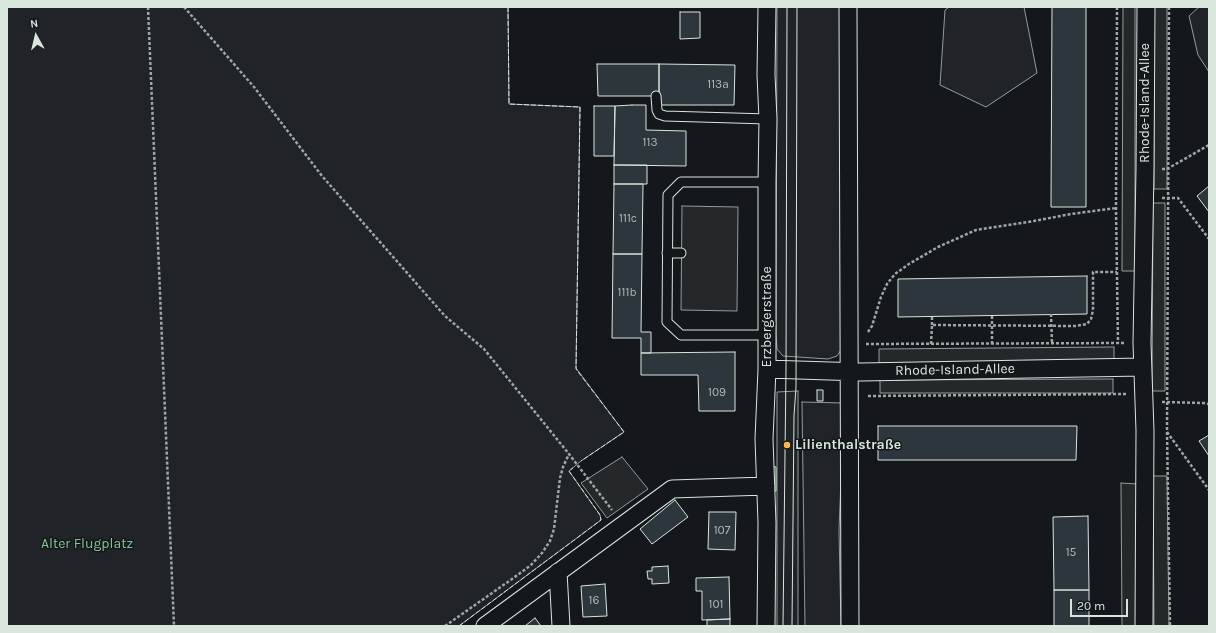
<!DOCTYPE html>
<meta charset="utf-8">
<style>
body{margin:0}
#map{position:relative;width:1216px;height:633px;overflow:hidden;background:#14181c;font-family:Karla,sans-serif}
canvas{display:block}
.frame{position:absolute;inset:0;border:8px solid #d8e6dc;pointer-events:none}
.north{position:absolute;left:16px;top:16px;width:40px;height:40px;-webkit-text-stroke:3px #14181c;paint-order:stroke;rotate:352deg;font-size:11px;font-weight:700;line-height:16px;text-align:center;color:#d8e6dc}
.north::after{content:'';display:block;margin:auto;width:14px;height:18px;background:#d8e6dc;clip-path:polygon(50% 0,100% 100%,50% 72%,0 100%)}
.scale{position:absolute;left:1070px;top:599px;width:58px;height:18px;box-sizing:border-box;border:2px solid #d8e6dc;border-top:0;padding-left:5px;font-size:12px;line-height:14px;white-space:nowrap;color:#d8e6dc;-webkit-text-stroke:3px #14181c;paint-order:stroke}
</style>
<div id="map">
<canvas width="1216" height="633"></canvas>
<div class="frame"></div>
<div class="north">N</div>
<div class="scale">20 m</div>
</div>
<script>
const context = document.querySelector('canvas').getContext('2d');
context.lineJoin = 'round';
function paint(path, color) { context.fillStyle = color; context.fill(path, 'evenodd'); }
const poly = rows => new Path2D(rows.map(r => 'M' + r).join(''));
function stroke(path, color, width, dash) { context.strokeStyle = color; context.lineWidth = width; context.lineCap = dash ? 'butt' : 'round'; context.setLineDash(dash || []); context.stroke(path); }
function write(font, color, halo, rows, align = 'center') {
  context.font = font + ' Karla,sans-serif'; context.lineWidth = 3; context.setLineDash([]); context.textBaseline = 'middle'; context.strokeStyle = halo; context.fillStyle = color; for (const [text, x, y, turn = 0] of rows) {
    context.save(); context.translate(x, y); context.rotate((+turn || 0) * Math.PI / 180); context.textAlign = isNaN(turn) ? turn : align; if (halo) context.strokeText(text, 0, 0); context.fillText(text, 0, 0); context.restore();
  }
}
const green = poly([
 [7,7,508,7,509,104,580,107,576,368,624,432,581,461,569,471,600,515,601,520,459,626,7,626,7,7],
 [777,7,843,7,843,347,837,356,828,359,783,356,777,349,776,334,777,7],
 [949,7,1024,7,1037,73,986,107,940,85,945,10,949,7],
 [1199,7,1209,7,1209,72,1198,55,1189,16,1199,7],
 [798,391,798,626,777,626,777,392,798,391],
 [802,402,844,403,839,530,841,626,805,626,802,402]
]);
paint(green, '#202428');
stroke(green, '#939e99', 1);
const parking = poly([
 [1123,7,1135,7,1135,271,1122,271,1123,7],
 [1154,7,1167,7,1167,189,1154,189,1154,7],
 [1153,203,1165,203,1165,391,1152,391,1153,203],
 [682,206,738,207,737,311,681,310,682,206],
 [1114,347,1114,361,879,363,879,349,1114,347],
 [1113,379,1113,393,880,393,880,380,1113,379],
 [622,457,648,489,607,518,581,483,622,457],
 [1153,476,1167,476,1169,626,1154,626,1153,476],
 [1121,483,1137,484,1138,626,1122,626,1121,483]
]);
paint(parking, '#24282b');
stroke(parking, '#939e99', 1);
const building = poly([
 [1052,7,1086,7,1086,207,1051,207,1052,7],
 [680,12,700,12,700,38,680,39,680,12],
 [597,64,659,64,659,96,598,96,597,64],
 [659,64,735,65,734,105,659,105,659,64],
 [632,105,646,105,646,130,686,131,686,166,614,165,615,106,632,105],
 [594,106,615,106,614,156,594,156,594,106],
 [614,165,647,165,647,184,614,184,614,165],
 [614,184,643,184,642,254,613,254,614,184],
 [1209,186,1209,212,1197,196,1209,186],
 [613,254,642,254,641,332,651,332,651,353,641,353,641,338,612,338,613,254],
 [1087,276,1087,314,898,317,898,279,1087,276],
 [735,352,735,411,699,411,698,375,641,375,641,353,735,352],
 [817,390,823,390,823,401,817,401,817,390],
 [878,426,1077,426,1076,460,878,460,878,426],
 [1209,435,1209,456,1199,441,1209,435],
 [771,466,776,467,776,491,771,491,771,466],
 [675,500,688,517,652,544,640,529,675,500],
 [709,512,736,512,735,550,708,549,709,512],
 [1088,516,1089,590,1054,590,1053,517,1088,516],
 [668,566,669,583,652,584,652,579,648,579,647,571,652,571,652,567,668,566],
 [729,577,730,619,702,620,702,591,696,591,696,578,729,577],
 [605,584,607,616,583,617,581,586,605,584],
 [1054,590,1089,590,1089,626,1054,626,1054,590],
 [535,618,541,626,525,626,535,618],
 [730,619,730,626,707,626,707,620,730,619]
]);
paint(building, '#2c363c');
stroke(building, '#d8e6dc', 1);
const service = poly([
 [656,96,657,110,659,114,665,116,768,119],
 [767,182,681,182,668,195,667,322,681,335,767,335],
 [667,253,681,253]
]);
const minor = poly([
 [848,7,850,626],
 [767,369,861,372,1142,367],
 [558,572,561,626],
 [485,626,672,489,766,486],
 [766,626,767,523,764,439,767,369,767,182,768,119,766,75,767,7],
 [1144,626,1145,431,1142,343,1145,169,1146,7]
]);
stroke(service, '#d8e6dc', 11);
stroke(minor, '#d8e6dc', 19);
stroke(poly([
 [148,7,174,626],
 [184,7,254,87,322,176,445,316,484,349,569,454,612,510],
 [1117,7,1116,208,1118,343],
 [1169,7,1167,431,1170,626],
 [1162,169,1167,169,1209,145],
 [1162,198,1178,198,1209,239],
 [1051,314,1052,343],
 [932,325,932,316],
 [868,332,872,326,881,297,887,284,895,274,909,264,938,247,976,230,1034,221,1071,214,1116,208],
 [866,344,1125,343],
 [931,344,932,325,1075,326,1087,324,1091,319,1093,310,1093,272,1117,272],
 [992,344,992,315],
 [868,396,1127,394],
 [1162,402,1203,403,1209,404],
 [1167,432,1209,490],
 [445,626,512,579,531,565,542,553,550,541,554,529,560,478,563,467,569,454]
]), '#9da8a2', 2.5, [3, 2]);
stroke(service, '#14181c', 9);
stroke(minor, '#14181c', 17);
stroke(poly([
 [783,626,786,369,787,7],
 [792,626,794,416,796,387,797,7]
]), '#d8e6dc', 1);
stroke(poly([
 [508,7,509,104,580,107,576,369,624,432,581,461],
 [459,626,601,520,600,515,569,471,573,468]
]), '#d8e6dc', 1, [5, 2]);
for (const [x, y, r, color] of [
 [787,445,4,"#ffb74d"]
]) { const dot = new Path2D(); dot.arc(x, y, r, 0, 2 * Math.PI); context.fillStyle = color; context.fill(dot); stroke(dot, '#14181c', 1.5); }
write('12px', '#adbab4', null, [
 ["113a",718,85],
 ["113",650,143],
 ["111c",628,219],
 ["111b",627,293],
 ["109",717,393],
 ["107",722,531],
 ["15",1071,553],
 ["16",594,601],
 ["101",716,605]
]);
write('14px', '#d8e6dc', '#14181c', [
 ["Rhode-Island-Allee",1145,103,-90],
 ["Erzbergerstraße",767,317,-90],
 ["Rhode-Island-Allee",955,370,-1]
]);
write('bold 14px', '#d8e6dc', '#14181c', [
 ["Lilienthalstraße",795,445]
], 'left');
write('14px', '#8ac095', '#14181c', [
 ["Alter Flugplatz",87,544]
]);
</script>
